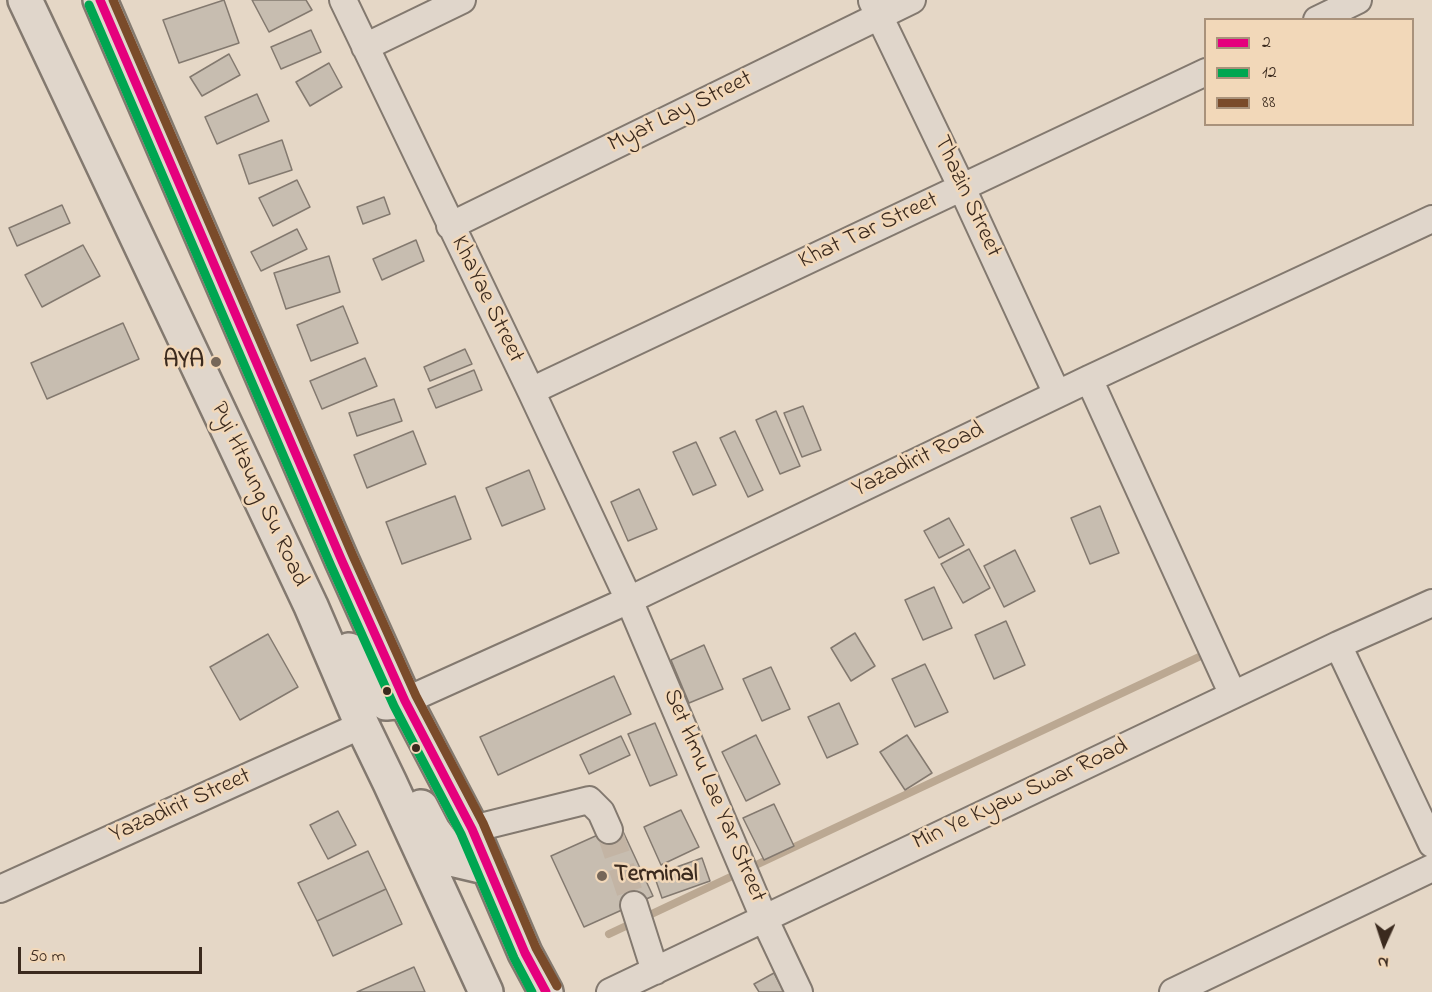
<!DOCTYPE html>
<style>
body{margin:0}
#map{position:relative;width:1432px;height:992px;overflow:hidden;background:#e5d7c6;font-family:"Indie Flower",sans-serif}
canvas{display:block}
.legend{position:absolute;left:1204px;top:18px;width:210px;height:108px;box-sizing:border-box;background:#f2d8b9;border:2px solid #a9927b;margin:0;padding:8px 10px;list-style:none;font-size:18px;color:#3b2a1e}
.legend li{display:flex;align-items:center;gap:12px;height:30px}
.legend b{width:30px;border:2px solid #a9927b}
.north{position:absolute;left:1354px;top:914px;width:60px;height:60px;-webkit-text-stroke:4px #f2d8b9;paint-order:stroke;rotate:183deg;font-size:16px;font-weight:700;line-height:24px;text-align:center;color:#3b2a1e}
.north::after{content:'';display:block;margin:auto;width:21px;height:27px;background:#3b2a1e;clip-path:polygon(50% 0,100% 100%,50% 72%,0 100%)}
.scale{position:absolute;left:18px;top:947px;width:184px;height:27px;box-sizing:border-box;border:3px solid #3b2a1e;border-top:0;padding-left:8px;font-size:18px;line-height:21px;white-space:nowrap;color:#3b2a1e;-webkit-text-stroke:4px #f2d8b9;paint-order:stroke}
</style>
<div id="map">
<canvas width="1432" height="992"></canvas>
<ul class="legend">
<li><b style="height:8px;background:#e5007d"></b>2</li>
<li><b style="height:8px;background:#00a651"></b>12</li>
<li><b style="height:8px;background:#7a4b2a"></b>88</li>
</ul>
<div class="north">N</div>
<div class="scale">50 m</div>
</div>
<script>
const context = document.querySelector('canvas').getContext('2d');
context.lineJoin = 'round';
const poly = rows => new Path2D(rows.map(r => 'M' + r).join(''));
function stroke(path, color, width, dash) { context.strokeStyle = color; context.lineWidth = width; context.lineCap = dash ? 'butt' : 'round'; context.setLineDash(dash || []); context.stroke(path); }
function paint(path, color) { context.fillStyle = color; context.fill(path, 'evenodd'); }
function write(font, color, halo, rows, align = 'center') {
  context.font = font + ' "Indie Flower",sans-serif'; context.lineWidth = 5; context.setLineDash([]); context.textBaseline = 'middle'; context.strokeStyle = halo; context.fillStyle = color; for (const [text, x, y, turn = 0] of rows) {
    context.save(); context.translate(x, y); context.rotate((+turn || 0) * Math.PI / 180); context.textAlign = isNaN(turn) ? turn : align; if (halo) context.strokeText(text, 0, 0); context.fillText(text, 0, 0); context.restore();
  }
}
stroke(poly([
 [609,934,1201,656]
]), '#bba892', 8);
const building = poly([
 [224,0,239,43,179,63,163,20,224,0],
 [252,0,306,0,312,10,269,32,252,0],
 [311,30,321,52,281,69,271,47,311,30],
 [229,54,240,75,202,96,190,77,229,54],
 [329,63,342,87,310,106,296,82,329,63],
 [257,94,269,121,217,144,205,117,257,94],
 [282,140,292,170,249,184,239,155,282,140],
 [297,180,310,207,273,226,259,198,297,180],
 [384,197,390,214,363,224,357,207,384,197],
 [62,205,70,223,17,246,9,228,62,205],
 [297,229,307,249,261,271,251,252,297,229],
 [416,240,424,261,382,280,373,259,416,240],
 [83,245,100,276,42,307,25,275,83,245],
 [329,256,340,292,286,309,274,273,329,256],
 [343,306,358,343,311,361,297,325,343,306],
 [123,323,139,359,47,399,31,363,123,323],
 [465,349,472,364,430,381,424,367,465,349],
 [365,358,377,386,322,409,310,381,365,358],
 [474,370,482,390,436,408,428,389,474,370],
 [394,399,402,421,357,436,349,413,394,399],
 [803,406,821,450,802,457,784,413,803,406],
 [776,411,800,466,780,474,756,420,776,411],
 [413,431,426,464,367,488,354,455,413,431],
 [735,431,763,490,748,497,720,438,735,431],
 [696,442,716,485,693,495,673,452,696,442],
 [529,470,545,509,502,526,486,488,529,470],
 [639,489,657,529,628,541,611,502,639,489],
 [455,496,471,539,402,564,386,522,455,496],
 [1100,506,1119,553,1090,564,1071,518,1100,506],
 [949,518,964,545,939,558,924,531,949,518],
 [969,549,990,588,963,603,941,564,969,549],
 [1015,550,1035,591,1004,607,984,566,1015,550],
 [934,587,952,628,923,640,905,600,934,587],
 [1006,621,1025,665,994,679,975,635,1006,621],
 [855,633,875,666,851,681,831,648,855,633],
 [268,634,298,687,240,720,210,667,268,634],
 [704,645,723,689,689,703,671,660,704,645],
 [925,664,948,712,915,727,892,679,925,664],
 [771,667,790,709,762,721,743,679,771,667],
 [614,676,631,714,498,775,480,737,614,676],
 [839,703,858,744,827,758,808,717,839,703],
 [655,723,677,775,650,786,628,734,655,723],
 [756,735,780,784,746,801,722,752,756,735],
 [907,735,932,773,905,790,880,752,907,735],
 [621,736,630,755,589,774,580,755,621,736],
 [774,804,794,846,764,860,743,818,774,804],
 [681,810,699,847,661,865,644,827,681,810],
 [338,811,356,845,328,859,310,825,338,811],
 [620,825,653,896,584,927,551,856,620,825],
 [368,851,386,889,317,921,298,883,368,851],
 [702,858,710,881,662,898,654,875,702,858],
 [386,889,402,924,333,956,317,921,386,889],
 [414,967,425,992,357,992,414,967],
 [774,973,784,992,759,992,754,984,774,973]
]);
paint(building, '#c7bdb0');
stroke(building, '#83796f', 1.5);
stroke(poly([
 [609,830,634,905]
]), '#c3b4a4', 26, [26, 13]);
const minor = poly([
 [343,0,531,391,629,600,764,918,799,992],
 [872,1,962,188,1057,394],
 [1317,20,1358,0],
 [365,47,462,0],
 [450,226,912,0],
 [1089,379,1233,695],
 [531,391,1206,72],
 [1338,645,1432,844],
 [405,701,629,600,1089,379,1432,219],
 [472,829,589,800,601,812,609,830],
 [0,889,362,725],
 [634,905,655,971],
 [610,992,1338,645,1432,603],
 [1173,992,1432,868]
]);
const major = poly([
 [25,0,311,606,362,725,390,783,486,992],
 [100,0,342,561,405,701,472,829,525,953,546,992],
 [349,650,367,685,386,703,405,701],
 [421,807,433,830,455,860,489,868]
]);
stroke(minor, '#83796f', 30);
stroke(major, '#83796f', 38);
stroke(minor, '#e0d6cb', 26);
stroke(major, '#e0d6cb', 33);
stroke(poly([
 [100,0,342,561,405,701,472,829,525,953,546,992]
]), '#e5007d', 9);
stroke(poly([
 [89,5,331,566,394,706,461,834,514,958,532,992]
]), '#00a651', 9);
stroke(poly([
 [113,0,353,556,416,696,483,823,536,948,557,986]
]), '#7a4b2a', 9);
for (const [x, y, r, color] of [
 [216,362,6,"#766759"],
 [387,691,5,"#3b2a1e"],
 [416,748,5,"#3b2a1e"],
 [602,876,6,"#766759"]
]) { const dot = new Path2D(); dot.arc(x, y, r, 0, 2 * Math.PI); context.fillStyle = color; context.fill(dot); stroke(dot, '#f2d8b9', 2); }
write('24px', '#3b2a1e', '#f2d8b9', [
 ["Myat Lay Street",681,113,-26],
 ["Thazin Street",966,197,65],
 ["Khat Tar Street",869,232,-25],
 ["KhaYae Street",486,300,64],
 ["Yazadirit Road",919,461,-26],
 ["Pyi Htaung Su Road",258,495,65],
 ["Set Hmu Lae Yar Street",713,796,67],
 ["Min Ye Kyaw Swar Road",1021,796,-25],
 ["Yazadirit Street",181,807,-24]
]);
write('bold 24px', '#3b2a1e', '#f2d8b9', [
 ["AYA",204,362],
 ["Terminal",614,876,"left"]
], 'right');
</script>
